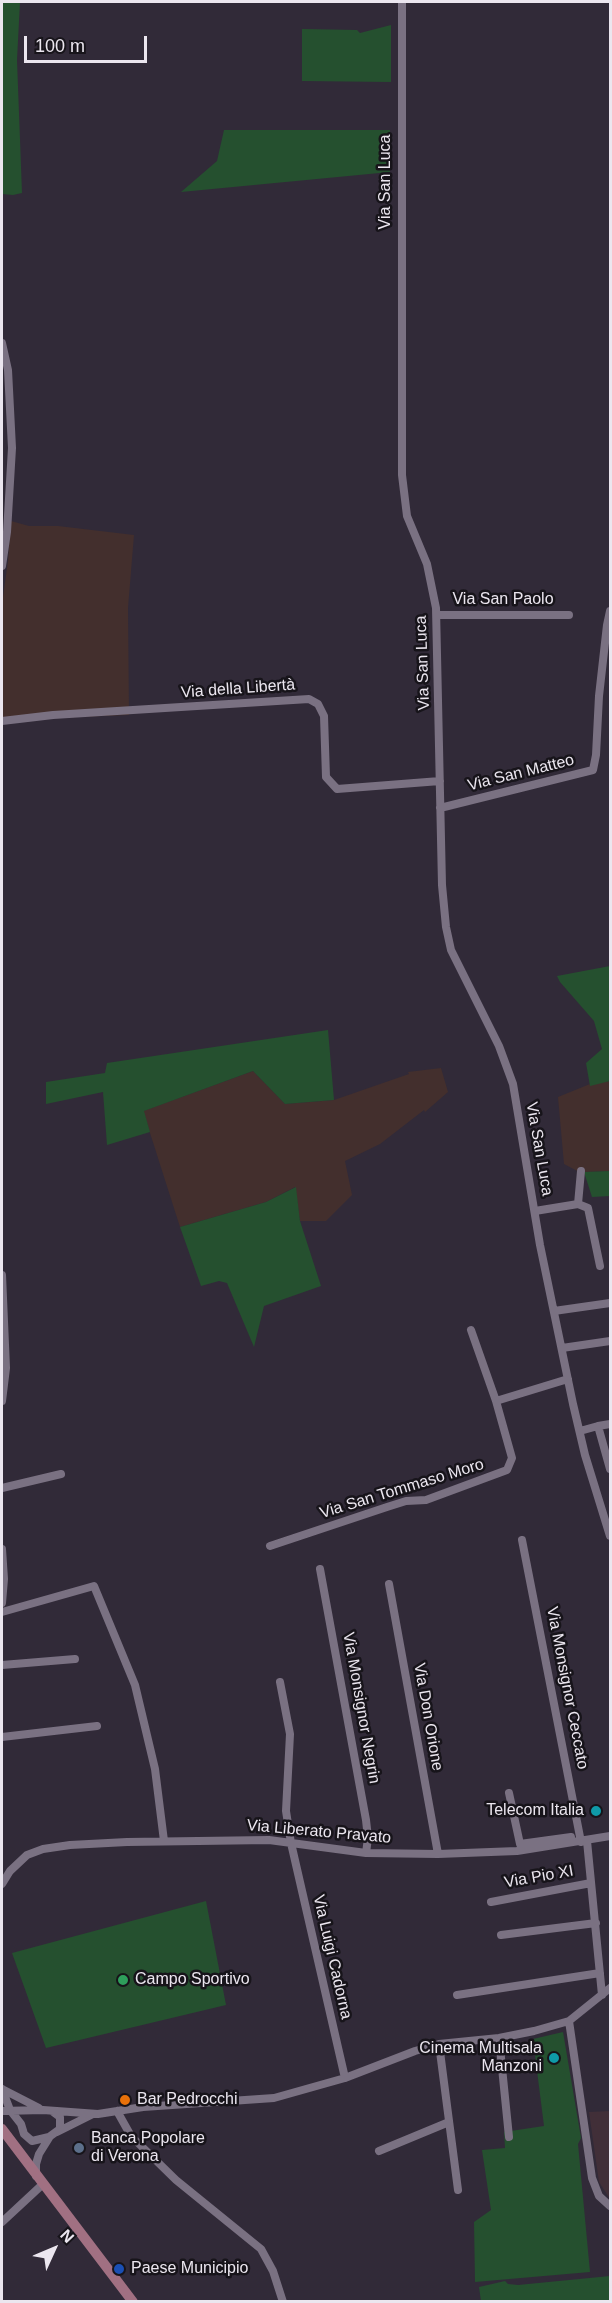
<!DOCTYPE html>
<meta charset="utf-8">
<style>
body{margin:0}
#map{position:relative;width:612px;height:2303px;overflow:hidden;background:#312a38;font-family:Arial,sans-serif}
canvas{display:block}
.frame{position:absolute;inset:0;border:3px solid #ebe6ef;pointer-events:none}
.north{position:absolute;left:24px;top:2219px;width:60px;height:60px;-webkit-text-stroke:4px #17141a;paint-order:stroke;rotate:46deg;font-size:16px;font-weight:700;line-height:24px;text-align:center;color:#ebe6ef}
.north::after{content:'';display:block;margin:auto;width:21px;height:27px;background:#ebe6ef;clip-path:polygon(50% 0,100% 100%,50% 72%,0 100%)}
.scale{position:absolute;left:24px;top:36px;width:123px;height:27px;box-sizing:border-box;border:3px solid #ebe6ef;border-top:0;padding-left:8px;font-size:18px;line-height:21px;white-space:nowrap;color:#ebe6ef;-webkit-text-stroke:4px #17141a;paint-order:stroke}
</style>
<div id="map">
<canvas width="612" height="2303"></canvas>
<div class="frame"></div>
<div class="north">N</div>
<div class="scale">100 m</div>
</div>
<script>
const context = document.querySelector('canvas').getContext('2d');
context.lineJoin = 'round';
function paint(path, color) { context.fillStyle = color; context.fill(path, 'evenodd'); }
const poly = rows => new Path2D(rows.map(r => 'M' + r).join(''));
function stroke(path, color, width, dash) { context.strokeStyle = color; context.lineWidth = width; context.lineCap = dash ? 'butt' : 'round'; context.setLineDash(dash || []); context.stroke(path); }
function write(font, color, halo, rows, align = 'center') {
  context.font = font + ' Arial,sans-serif'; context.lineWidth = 5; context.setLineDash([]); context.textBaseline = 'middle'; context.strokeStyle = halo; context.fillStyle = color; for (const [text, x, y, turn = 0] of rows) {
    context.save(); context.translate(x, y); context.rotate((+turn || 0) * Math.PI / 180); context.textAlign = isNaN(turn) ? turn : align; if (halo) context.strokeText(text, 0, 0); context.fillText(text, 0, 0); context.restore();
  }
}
paint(poly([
 [11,521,29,526,58,526,134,535,128,608,129,715,2,720,2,604,8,561],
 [441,1068,448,1092,425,1112,424,1110,380,1144,345,1161,352,1195,326,1221,300,1221,295,1187,266,1202,180,1227,143,1111,253,1071,285,1104,334,1100,409,1074,408,1072],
 [610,1081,610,1171,585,1172,585,1175,564,1164,558,1097,590,1084]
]), '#432f2d');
paint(poly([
 [610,2111,610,2199,599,2182,589,2112]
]), '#412f38');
paint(poly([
 [2,2,20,2,17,60,22,193,13,195,2,194],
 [391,25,391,82,302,81,302,29,357,30,360,33],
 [224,130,390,130,390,172,181,192,217,161],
 [610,966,610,1081,590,1086,586,1063,602,1049,594,1021,560,982,557,976],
 [328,1030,334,1100,285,1104,253,1071,144,1111,150,1132,107,1145,103,1092,46,1104,46,1082,105,1073,107,1063],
 [610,1171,610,1196,592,1197,584,1172],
 [296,1187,300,1221,321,1286,264,1306,254,1347,227,1283,219,1281,201,1286,180,1227,266,1202],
 [206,1901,226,2005,46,2048,12,1953],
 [563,2032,581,2138,578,2144,590,2272,475,2282,474,2222,491,2210,482,2150,505,2148,504,2132,544,2126,533,2039],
 [610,2276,610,2301,481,2301,479,2287,505,2281,508,2284,518,2285]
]), '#25502f');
stroke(poly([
 [402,2,402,475,407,516,427,564,436,608,442,885,446,927,451,950,499,1046,513,1084,540,1245,573,1404,585,1455,610,1536],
 [2,343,8,370,12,448,7,532,2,566],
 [437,615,569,615],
 [2,721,53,715,309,699,318,704,324,716,326,777,337,789,440,781],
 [440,808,593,770,596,755,599,696,607,625,610,611],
 [578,1204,581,1171],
 [535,1211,578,1204,588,1208,600,1266],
 [2,1275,6,1368,2,1401],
 [554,1311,610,1303],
 [471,1330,496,1401],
 [562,1348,610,1341],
 [598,1426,610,1424],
 [580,1431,598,1426,610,1469],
 [2,1488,61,1474],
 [522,1540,581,1842],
 [270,1546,387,1507,406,1501,426,1500,507,1470,512,1458,496,1401,568,1379],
 [2,1549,4,1579,2,1603],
 [320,1569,366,1820,368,1838,366,1853],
 [389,1584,438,1854],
 [2,1612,94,1586,135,1685,155,1769,164,1841],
 [2,1665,75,1659],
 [280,1682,290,1734,286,1811,291,1843,345,2078],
 [2,1737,97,1726],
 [509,1793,520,1844,571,1837],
 [587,1841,602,1995],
 [2,1884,10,1871,27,1855,43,1849,70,1845,127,1842,269,1840,366,1853,438,1854,517,1851,610,1836],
 [491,1902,591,1883],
 [501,1935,596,1923],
 [457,1995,600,1973],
 [569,2021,592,2178,599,2196,610,2206],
 [499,2038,509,2137],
 [439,2044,458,2190],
 [2,2089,10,2110,21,2124,24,2134,32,2141,49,2137,60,2129,60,2117,52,2111],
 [2,2089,39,2108],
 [2,2111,43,2110,98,2114,143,2107,274,2098,345,2078,415,2051,439,2044,499,2038,534,2031,569,2021,610,1988],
 [117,2111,131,2136,176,2180,261,2249,273,2271,283,2302],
 [57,2132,93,2114],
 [379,2151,449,2122],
 [36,2176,36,2164,39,2154,49,2138],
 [2,2222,43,2184]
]), '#7a7182', 8);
stroke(poly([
 [2,2129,133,2302]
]), '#a17082', 10);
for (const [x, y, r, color] of [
 [596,1811,6,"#0f9aa8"],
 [123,1980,6,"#2e9e5b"],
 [554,2058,6,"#0f9aa8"],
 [125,2100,6,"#e8710a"],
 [79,2148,6,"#5c6f8a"],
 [119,2269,6,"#1a4fb4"]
]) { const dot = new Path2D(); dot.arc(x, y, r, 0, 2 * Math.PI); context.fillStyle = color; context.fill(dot); stroke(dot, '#17141a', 2); }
write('16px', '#ebe6ef', '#17141a', [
 ["Via San Luca",386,182,-90],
 ["Via San Paolo",503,600],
 ["Via San Luca",423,663,-92],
 ["Via della Libertà",238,689,-4],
 ["Via San Matteo",521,773,-14],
 ["Via San Luca",539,1149,80],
 ["Via San Tommaso Moro",402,1489,-17],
 ["Via Monsignor Ceccato",567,1688,79],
 ["Via Monsignor Negrin",361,1708,80],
 ["Via Don Orione",428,1717,80],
 ["Via Liberato Pravato",319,1832,5],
 ["Via Pio XI",539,1877,-10],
 ["Via Luigi Cadorna",332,1957,77]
]);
write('16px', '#ebe6ef', '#17141a', [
 ["Telecom Italia",584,1811,"right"],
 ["Campo Sportivo",135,1980],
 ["Cinema Multisala",542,2049,"right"],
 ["Manzoni",542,2067,"right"],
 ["Bar Pedrocchi",137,2100],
 ["Banca Popolare",91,2139],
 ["di Verona",91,2157],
 ["Paese Municipio",131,2269]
], 'left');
</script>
